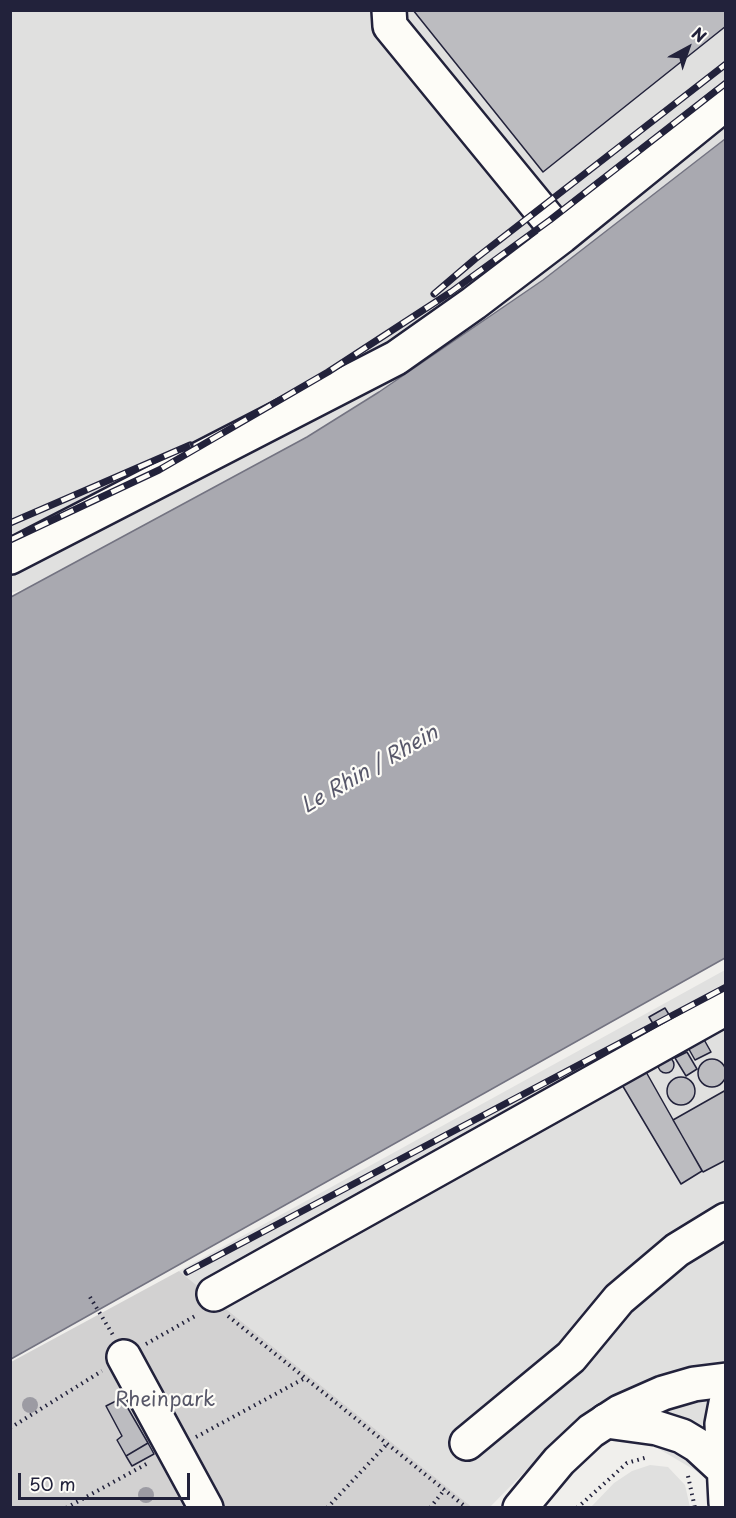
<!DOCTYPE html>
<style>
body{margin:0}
#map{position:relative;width:736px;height:1518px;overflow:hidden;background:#f0efec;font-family:"Playpen Sans",sans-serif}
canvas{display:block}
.frame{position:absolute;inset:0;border:12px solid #22223b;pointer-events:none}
.north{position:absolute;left:658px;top:18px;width:60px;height:60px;-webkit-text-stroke:4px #fdfcf7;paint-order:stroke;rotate:40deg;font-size:16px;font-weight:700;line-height:24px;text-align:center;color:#22223b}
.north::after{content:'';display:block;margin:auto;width:21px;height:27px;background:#22223b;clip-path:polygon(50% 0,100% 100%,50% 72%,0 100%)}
.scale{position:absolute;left:18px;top:1473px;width:172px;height:27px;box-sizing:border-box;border:3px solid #22223b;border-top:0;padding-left:8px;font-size:18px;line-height:21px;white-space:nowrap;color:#22223b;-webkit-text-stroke:4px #fdfcf7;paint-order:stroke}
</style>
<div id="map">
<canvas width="736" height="1518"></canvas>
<div class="frame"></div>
<div class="north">N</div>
<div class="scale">50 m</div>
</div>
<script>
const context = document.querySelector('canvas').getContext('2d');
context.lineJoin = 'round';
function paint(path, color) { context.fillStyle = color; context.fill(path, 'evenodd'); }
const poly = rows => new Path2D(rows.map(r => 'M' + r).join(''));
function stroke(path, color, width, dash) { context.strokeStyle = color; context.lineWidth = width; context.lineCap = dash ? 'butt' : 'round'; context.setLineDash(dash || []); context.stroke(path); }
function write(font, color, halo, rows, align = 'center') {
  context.font = font + ' "Playpen Sans",sans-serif'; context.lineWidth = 4.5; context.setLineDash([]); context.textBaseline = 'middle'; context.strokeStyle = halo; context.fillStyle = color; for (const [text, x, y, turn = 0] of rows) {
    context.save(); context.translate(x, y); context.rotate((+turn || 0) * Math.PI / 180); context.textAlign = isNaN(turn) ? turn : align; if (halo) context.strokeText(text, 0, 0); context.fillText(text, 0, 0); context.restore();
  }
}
paint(poly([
 [11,11,725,11,725,139,543,280,379,392,307,437,34,586,11,593],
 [725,970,725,1488,593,1410,554,1442,490,1507,472,1507,179,1271],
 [650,1465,668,1467,685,1485,690,1507,591,1507,614,1483,632,1471]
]), '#e0e0df');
paint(poly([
 [179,1271,472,1507,11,1508,11,1362]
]), '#d2d1d1');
const water = poly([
 [725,139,725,958,11,1359,11,597,307,437,379,392,543,280,725,139]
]);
paint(water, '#a9a9b0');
stroke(water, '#737381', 1.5);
const building = poly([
 [413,10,726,10,726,26,543,172,413,10],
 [665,1008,674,1023,658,1032,649,1017,665,1008],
 [702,1036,711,1052,695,1060,686,1044,702,1036],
 [687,1052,697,1069,686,1076,675,1058,687,1052],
 '658 1065a8 8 0 1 1 16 0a8 8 0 1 1-16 0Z',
 '698 1073a14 14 0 1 1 28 0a14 14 0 1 1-28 0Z',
 [641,1063,702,1171,681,1184,618,1078,641,1063],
 '667 1091a14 14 0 1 1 28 0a14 14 0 1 1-28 0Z',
 [726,1090,726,1160,703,1172,673,1120,726,1090],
 [122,1398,148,1443,126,1456,117,1440,122,1436,106,1406,122,1398],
 [148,1443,154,1454,132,1466,126,1456,148,1443]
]);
paint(building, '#bcbcc0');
stroke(building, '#22223b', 1.5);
const minor = poly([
 [389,10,390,26,562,236],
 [10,557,396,358,474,303,562,236,726,103],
 [214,1294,726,1008],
 [124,1357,206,1508],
 [726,1403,722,1424,726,1503],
 [606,1421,657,1428,682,1436,697,1445,723,1469],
 [467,1443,571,1357,619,1299,677,1250,726,1220]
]);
const major = poly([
 [520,1508,559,1461,591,1431,620,1412,663,1393,694,1384,726,1380]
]);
stroke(minor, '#22223b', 38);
stroke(major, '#22223b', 38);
stroke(poly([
 [90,1297,113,1335],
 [228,1316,467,1508],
 [146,1344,197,1315],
 [10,1428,102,1371],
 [196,1437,305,1378],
 [688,1476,695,1508],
 [66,1508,150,1462],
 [327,1508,387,1444],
 [430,1508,445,1489],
 [577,1508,627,1463,648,1457]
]), '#22223b', 4, [1.5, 4.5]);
stroke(minor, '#fdfcf7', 33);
stroke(major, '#fdfcf7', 33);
const rail = poly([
 [434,294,475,259,726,64],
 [10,523,190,445],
 [10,540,159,470,328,372,451,292,550,220,726,83],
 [187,1272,726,987]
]);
stroke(rail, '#22223b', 7);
stroke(rail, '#fdfcf7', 4.5, [14]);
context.fillStyle = '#9c9ba3';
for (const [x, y] of [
 [30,1405],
 [146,1495]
]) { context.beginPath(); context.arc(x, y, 8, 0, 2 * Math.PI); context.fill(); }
write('20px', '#575768', '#fdfcf7', [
 ["Rheinpark",165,1400]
]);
write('italic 21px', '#58586a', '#fdfcf7', [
 ["Le Rhin / Rhein",370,770,-30]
]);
</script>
